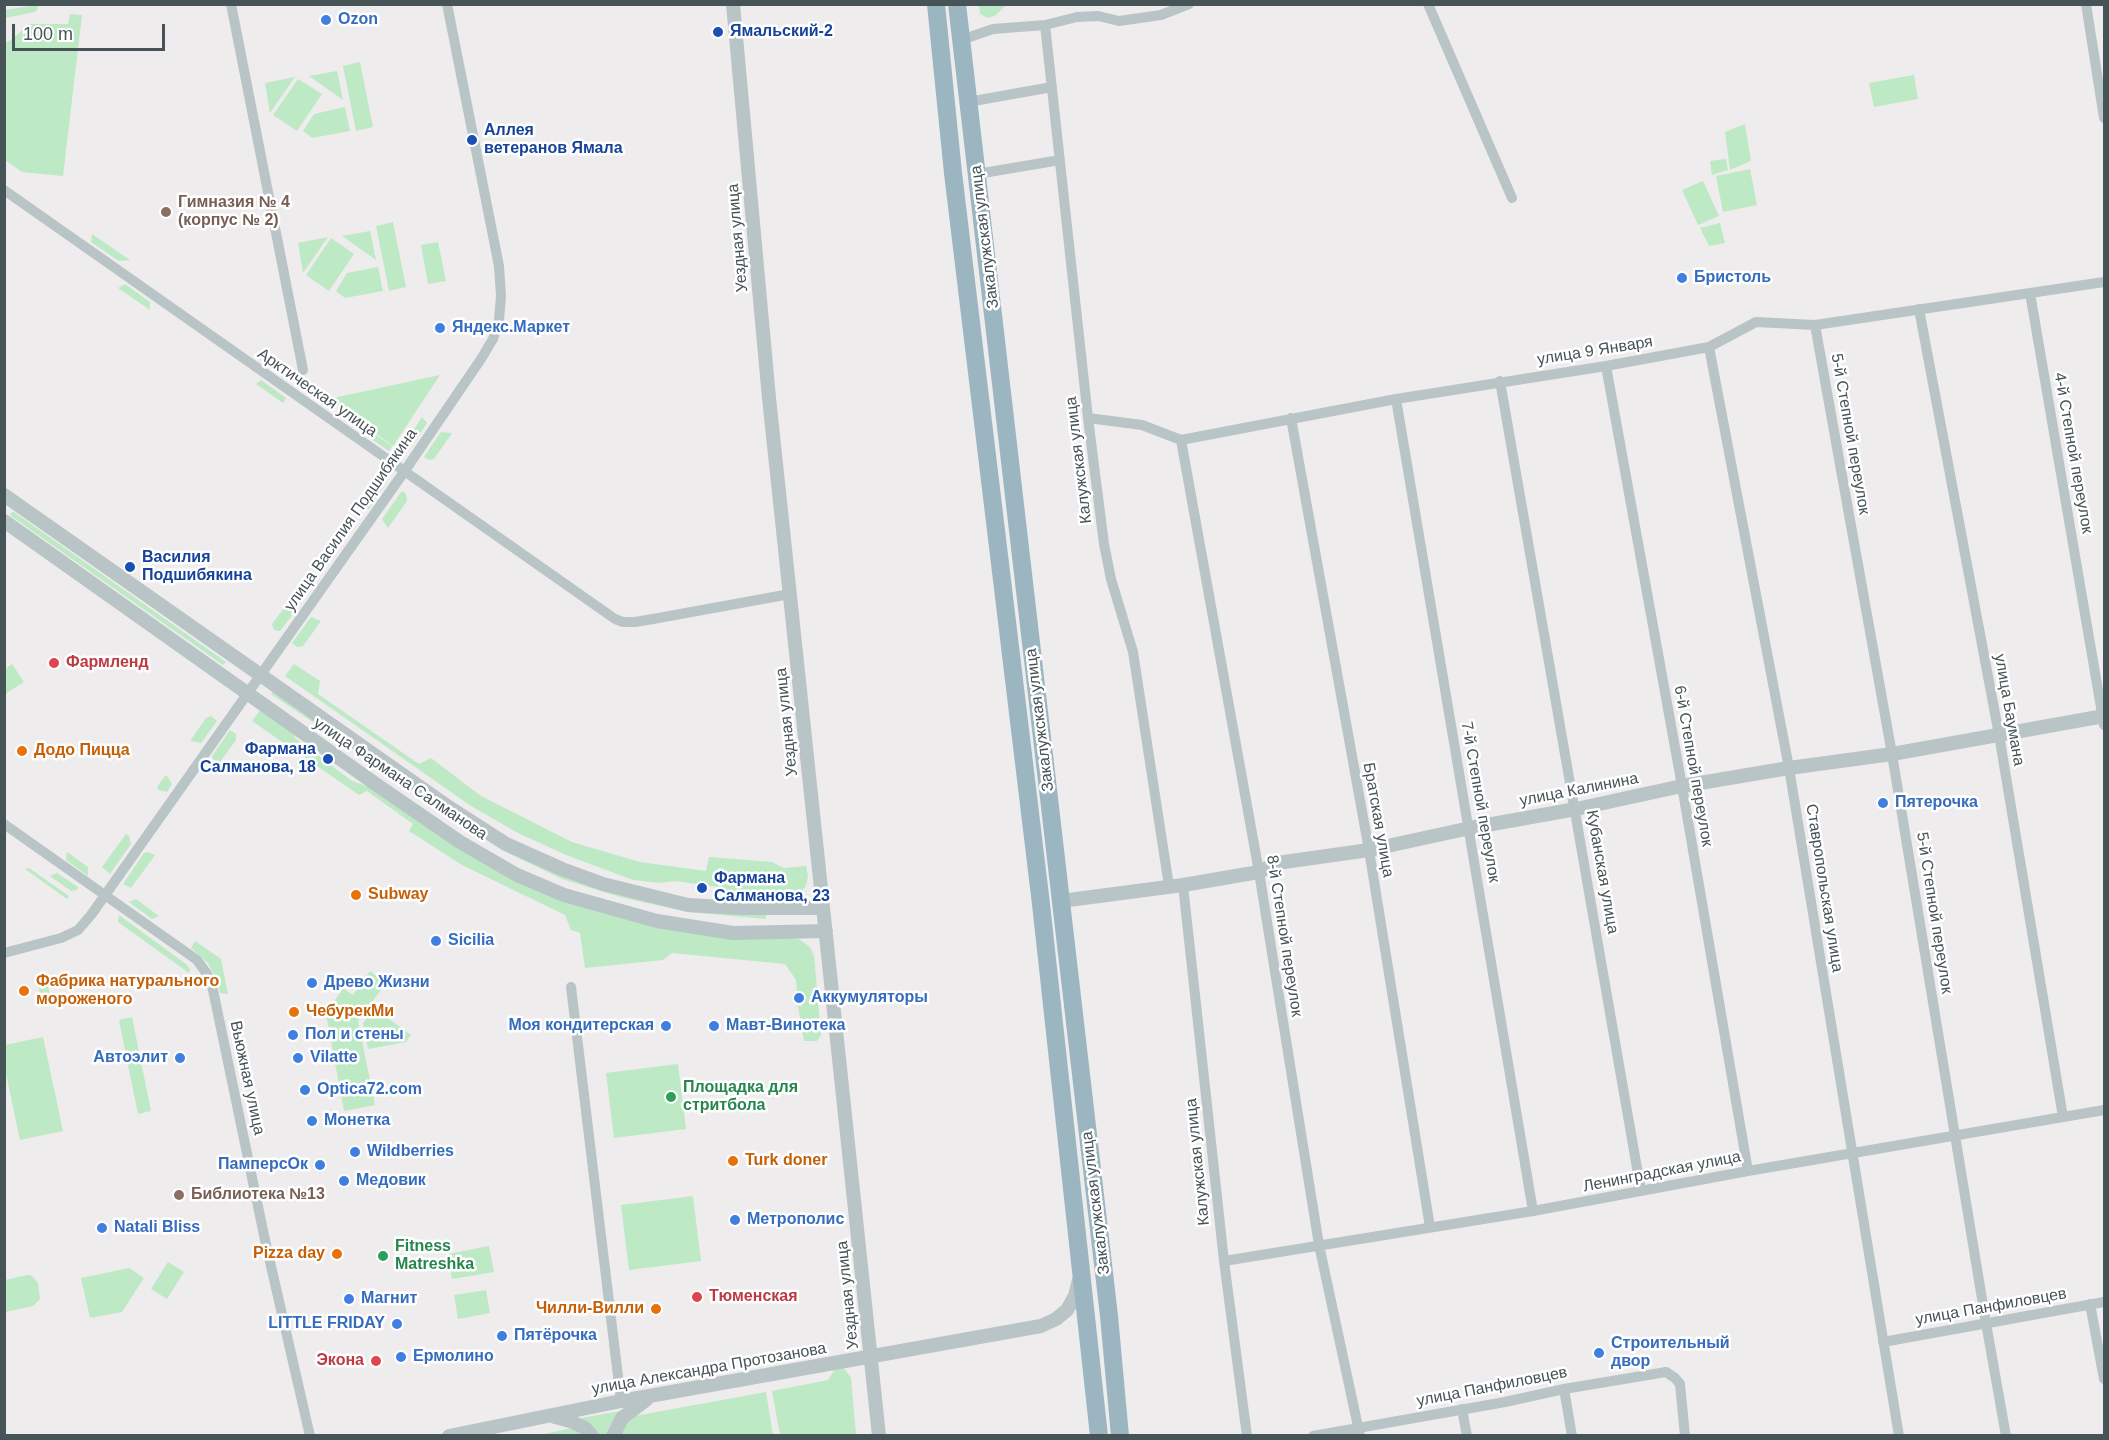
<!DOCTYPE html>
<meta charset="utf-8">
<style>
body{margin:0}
#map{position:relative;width:2109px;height:1440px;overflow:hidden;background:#efeced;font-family:Arial,sans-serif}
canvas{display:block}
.frame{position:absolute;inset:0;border:6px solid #465357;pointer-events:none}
.scale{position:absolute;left:12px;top:24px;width:153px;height:27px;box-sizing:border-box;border:3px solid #465357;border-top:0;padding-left:8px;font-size:18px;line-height:21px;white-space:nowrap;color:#465357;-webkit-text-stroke:4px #fff;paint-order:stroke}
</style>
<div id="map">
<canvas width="2109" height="1440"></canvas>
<div class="frame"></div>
<div class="scale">100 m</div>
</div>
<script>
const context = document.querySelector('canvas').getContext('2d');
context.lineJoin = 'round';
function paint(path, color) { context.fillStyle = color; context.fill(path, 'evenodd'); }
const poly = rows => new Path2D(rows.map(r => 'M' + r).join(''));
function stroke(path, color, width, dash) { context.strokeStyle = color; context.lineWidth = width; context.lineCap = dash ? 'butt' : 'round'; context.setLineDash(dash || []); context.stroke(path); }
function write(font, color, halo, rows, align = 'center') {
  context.font = font + ' Arial,sans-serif'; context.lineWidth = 5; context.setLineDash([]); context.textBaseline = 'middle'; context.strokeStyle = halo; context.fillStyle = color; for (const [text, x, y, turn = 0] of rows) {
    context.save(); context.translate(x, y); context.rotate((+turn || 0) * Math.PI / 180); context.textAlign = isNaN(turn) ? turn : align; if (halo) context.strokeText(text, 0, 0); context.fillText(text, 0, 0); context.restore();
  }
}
paint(poly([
 [37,5,38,8,35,12,5,18,5,10],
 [979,5,979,4,1006,5,996,15,988,18,980,14],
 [70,14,82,15,63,176,22,172,5,160,5,42,8,42,30,24,68,24],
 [360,62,373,127,356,131,343,66],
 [337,71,343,100,309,76],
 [1914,75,1918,99,1874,107,1869,83],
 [295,77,270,113,265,83],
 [298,79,322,94,297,131,273,115],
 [345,107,350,131,312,138,303,131,314,114],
 [1745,124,1751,161,1730,170,1725,132],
 [1726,159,1728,170,1712,175,1710,161],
 [1750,169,1757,205,1723,212,1716,176],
 [1703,181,1719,216,1698,225,1682,190],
 [393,222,406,287,389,291,376,226],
 [1720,223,1725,243,1709,246,1700,228],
 [370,231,376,260,342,236],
 [92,234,130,260,119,261,91,242],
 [328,237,303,273,298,243],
 [331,238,354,254,329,291,306,275],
 [438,242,446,281,428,284,421,245],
 [378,267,383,291,345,298,336,291,347,273],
 [125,284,150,302,150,310,118,288],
 [271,359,292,375,284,378,270,368],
 [440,375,393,446,329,399],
 [261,380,286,398,283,403,256,384],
 [422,417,427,423,411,447,405,443],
 [370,431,392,446,389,451,370,438],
 [441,432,452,433,434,459,429,460,424,457],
 [383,478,387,481,369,509,361,508,359,505,378,479],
 [402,491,406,494,407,501,388,528,382,519],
 [14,512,226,662,223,665,11,516,10,513],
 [296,592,301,594,302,602,280,631,274,630,272,624],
 [311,617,321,621,303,646,297,647,292,643],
 [12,664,24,682,5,694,5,669],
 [294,664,320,681,318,694,419,764,431,758,481,796,572,842,640,862,706,871,709,857,772,862,784,868,806,866,808,877,806,886,797,896,791,897,737,895,719,887,675,881,660,883,633,880,566,855,518,833,471,806,285,676],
 [274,691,564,873,766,914,766,919,688,912,620,897,562,879,502,850,271,694],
 [261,709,293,731,295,738,352,781,372,788,550,896,799,939,810,947,814,956,821,1035,817,1041,804,1041,798,1006,802,1006,801,994,797,994,796,980,785,964,672,953,663,960,585,968,580,933,571,930,565,915,462,865,409,831,413,824,367,791,359,795,252,721],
 [211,716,217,721,201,743,190,741,206,718],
 [230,730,236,734,236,740,217,766,212,756],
 [165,776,167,776,172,784,167,792,158,790,157,787],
 [126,834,129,836,131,844,110,874,102,867],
 [67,852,88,867,88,876,66,860],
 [148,852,155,855,131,888,123,884,144,853],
 [29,868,69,896,67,899,25,869],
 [57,873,78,887,77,890,71,891,50,876],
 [136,899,159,916,152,919,129,902],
 [119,915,186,964,190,969,189,973,118,922],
 [195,941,221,959,228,994,220,993,218,983,208,963,191,948],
 [370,971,386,983,358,1021,375,1105,344,1111,326,1014,343,988,353,995],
 [47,982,52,1005,43,1007,38,984],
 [374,1008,411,1035,406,1042,368,1049,363,1023],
 [132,1017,151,1111,138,1114,119,1020],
 [43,1037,63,1131,20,1140,5,1069,5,1045],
 [678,1064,686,1129,614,1138,606,1073],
 [693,1196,701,1261,629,1270,621,1205],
 [489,1246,494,1272,452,1279,448,1254],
 [168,1262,184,1272,167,1299,151,1289],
 [129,1268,144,1278,122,1312,90,1318,81,1278],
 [27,1275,32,1276,38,1283,40,1299,33,1306,5,1312,5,1280],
 [486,1290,490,1313,458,1319,454,1295],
 [844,1368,851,1378,856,1435,780,1435,772,1391,828,1380,835,1369],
 [766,1392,773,1435,618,1436,629,1417],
 [621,1411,610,1426,606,1435,599,1435,591,1426,581,1418],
 [576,1427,587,1436,536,1436]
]), '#bde9c4');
stroke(poly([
 [231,4,303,370],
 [1428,4,1512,198],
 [2086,4,2104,118],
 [1045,25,1088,418,1104,544,1111,579,1133,652,1169,886],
 [961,40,993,29,1045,25,1077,17,1098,16,1119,21,1161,15,1189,4],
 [968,102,1052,87],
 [977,174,1060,160],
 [4,190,615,619,623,622,635,622,653,619,790,594],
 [2030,293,2104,725],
 [1919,309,1999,735,2063,1117],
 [1815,325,1892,754,1986,1323,2006,1436],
 [1709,347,1789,768,1899,1436],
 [1606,366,1682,786,1748,1171],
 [1500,381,1641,1191],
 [1396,399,1533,1211],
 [1088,418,1142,425,1181,440,1396,399,1606,366,1709,347,1756,322,1815,325,2104,282],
 [1291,418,1369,850,1430,1227],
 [1181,440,1259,872,1319,1245,1360,1436],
 [4,824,197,960,207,974,213,990,265,1240,310,1436],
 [1183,885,1224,1261,1247,1436],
 [4,953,61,938,78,930,91,915,404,472,481,359,493,339,499,320,501,296,499,266,447,4],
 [571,987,621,1401],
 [1224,1261,1533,1211,1748,1171,2104,1110],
 [2090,1304,2104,1379],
 [1883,1342,2104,1302],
 [1564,1389,1572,1436],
 [1462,1409,1467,1436],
 [1313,1436,1505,1402,1564,1389,1666,1372,1675,1378,1680,1384,1685,1436]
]), '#b9c4c7', 10);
stroke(poly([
 [733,4,769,398,879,1436],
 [4,495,450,808,506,844,562,869,603,884,688,905,741,908,823,908],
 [4,521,377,785,460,842,517,875,564,895,657,921,733,933,826,931],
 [1061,901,1183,885,1259,872,1277,863,1369,850,1470,828,1576,809,1682,786,1789,768,1892,754,2104,716],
 [555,1417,570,1421,585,1428,592,1436],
 [449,1436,621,1401,1041,1326,1056,1319,1067,1310,1075,1296,1079,1280],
 [613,1436,622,1418,646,1400]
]), '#b9c4c7', 14);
stroke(poly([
 [936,4,953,173,1041,904,1099,1436],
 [957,4,1109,1316,1120,1436]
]), '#9bb6c0', 18);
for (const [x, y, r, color] of [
 [326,20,6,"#3f7fe0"],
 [718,32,6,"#1a4fb4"],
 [472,140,6,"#1a4fb4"],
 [166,212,6,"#8d6e63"],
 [1682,278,6,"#3f7fe0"],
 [440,328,6,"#3f7fe0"],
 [130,567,6,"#1a4fb4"],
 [54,663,6,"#e0444e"],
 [22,751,6,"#e8710a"],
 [328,759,6,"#1a4fb4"],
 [1883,803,6,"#3f7fe0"],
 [702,888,6,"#1a4fb4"],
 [356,895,6,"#e8710a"],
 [436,941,6,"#3f7fe0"],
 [312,983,6,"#3f7fe0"],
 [24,991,6,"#e8710a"],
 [799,998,6,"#3f7fe0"],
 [294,1012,6,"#e8710a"],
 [666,1026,6,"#3f7fe0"],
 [714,1026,6,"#3f7fe0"],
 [293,1035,6,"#3f7fe0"],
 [180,1058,6,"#3f7fe0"],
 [298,1058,6,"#3f7fe0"],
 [305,1090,6,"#3f7fe0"],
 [671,1097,6,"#2e9e5b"],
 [312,1121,6,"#3f7fe0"],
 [355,1152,6,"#3f7fe0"],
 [733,1161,6,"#e8710a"],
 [320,1165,6,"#3f7fe0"],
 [344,1181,6,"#3f7fe0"],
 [179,1195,6,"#8d6e63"],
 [735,1220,6,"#3f7fe0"],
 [102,1228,6,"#3f7fe0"],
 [337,1254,6,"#e8710a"],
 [383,1256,6,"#2e9e5b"],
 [697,1297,6,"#e0444e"],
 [349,1299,6,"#3f7fe0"],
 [656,1309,6,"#e8710a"],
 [397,1324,6,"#3f7fe0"],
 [502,1336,6,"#3f7fe0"],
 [1599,1353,6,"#3f7fe0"],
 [401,1357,6,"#3f7fe0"],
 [376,1361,6,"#e0444e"]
]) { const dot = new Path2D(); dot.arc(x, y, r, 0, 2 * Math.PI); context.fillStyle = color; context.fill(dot); stroke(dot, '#fff', 2); }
write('bold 16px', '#366cbe', '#fff', [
 ["Ozon",338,20],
 ["Бристоль",1694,278],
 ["Яндекс.Маркет",452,328],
 ["Пятерочка",1895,803],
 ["Sicilia",448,941],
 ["Древо Жизни",324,983],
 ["Аккумуляторы",811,998],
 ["Моя кондитерская",654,1026,"right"],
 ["Мавт-Винотека",726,1026],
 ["Пол и стены",305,1035],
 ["Автоэлит",168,1058,"right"],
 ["Vilatte",310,1058],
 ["Optica72.com",317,1090],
 ["Монетка",324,1121],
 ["Wildberries",367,1152],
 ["ПамперсОк",308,1165,"right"],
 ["Медовик",356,1181],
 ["Метрополис",747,1220],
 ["Natali Bliss",114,1228],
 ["Магнит",361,1299],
 ["LITTLE FRIDAY",385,1324,"right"],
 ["Пятёрочка",514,1336],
 ["Строительный",1611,1344],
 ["двор",1611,1362],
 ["Ермолино",413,1357]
], 'left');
write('bold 16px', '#164399', '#fff', [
 ["Ямальский-2",730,32],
 ["Аллея",484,131],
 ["ветеранов Ямала",484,149],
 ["Василия",142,558],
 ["Подшибякина",142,576],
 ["Фармана",316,750,"right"],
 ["Салманова, 18",316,768,"right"],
 ["Фармана",714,879],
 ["Салманова, 23",714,897]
], 'left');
write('bold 16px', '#785e54', '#fff', [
 ["Гимназия № 4",178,203],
 ["(корпус № 2)",178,221],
 ["Библиотека №13",191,1195]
], 'left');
write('16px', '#465357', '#fff', [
 ["Закалужская улица",985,237,-97],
 ["Уездная улица",738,238,-95],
 ["улица 9 Января",1595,351,-9],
 ["Арктическая улица",317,393,35],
 ["5-й Степной переулок",1850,434,80],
 ["4-й Степной переулок",2073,453,80],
 ["Калужская улица",1079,460,-97],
 ["улица Василия Подшибякина",351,520,-55],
 ["улица Баумана",2009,710,80],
 ["Закалужская улица",1040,720,-97],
 ["Уездная улица",787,722,-96],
 ["6-й Степной переулок",1693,766,80],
 ["улица Фармана Салманова",400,779,34],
 ["улица Калинина",1579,790,-11],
 ["7-й Степной переулок",1480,802,80],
 ["Братская улица",1378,820,80],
 ["Кубанская улица",1602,872,80],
 ["Ставропольская улица",1824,888,81],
 ["5-й Степной переулок",1934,913,81],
 ["8-й Степной переулок",1284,936,81],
 ["Вьюжная улица",247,1078,78],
 ["Калужская улица",1198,1162,-96],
 ["Ленинградская улица",1662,1172,-11],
 ["Закалужская улица",1096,1203,-97],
 ["Уездная улица",848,1295,-96],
 ["улица Панфиловцев",1991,1307,-10],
 ["улица Александра Протозанова",709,1369,-10],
 ["улица Панфиловцев",1492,1387,-11]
]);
write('bold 16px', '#be3a42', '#fff', [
 ["Фармленд",66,663],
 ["Тюменская",709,1297],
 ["Экона",364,1361,"right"]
], 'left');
write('bold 16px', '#c56008', '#fff', [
 ["Додо Пицца",34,751],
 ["Subway",368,895],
 ["Фабрика натурального",36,982],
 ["мороженого",36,1000],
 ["ЧебурекМи",306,1012],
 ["Turk doner",745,1161],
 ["Pizza day",325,1254,"right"],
 ["Чилли-Вилли",644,1309,"right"]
], 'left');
write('bold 16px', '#27864d', '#fff', [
 ["Площадка для",683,1088],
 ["стритбола",683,1106],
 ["Fitness",395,1247],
 ["Matreshka",395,1265]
], 'left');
</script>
